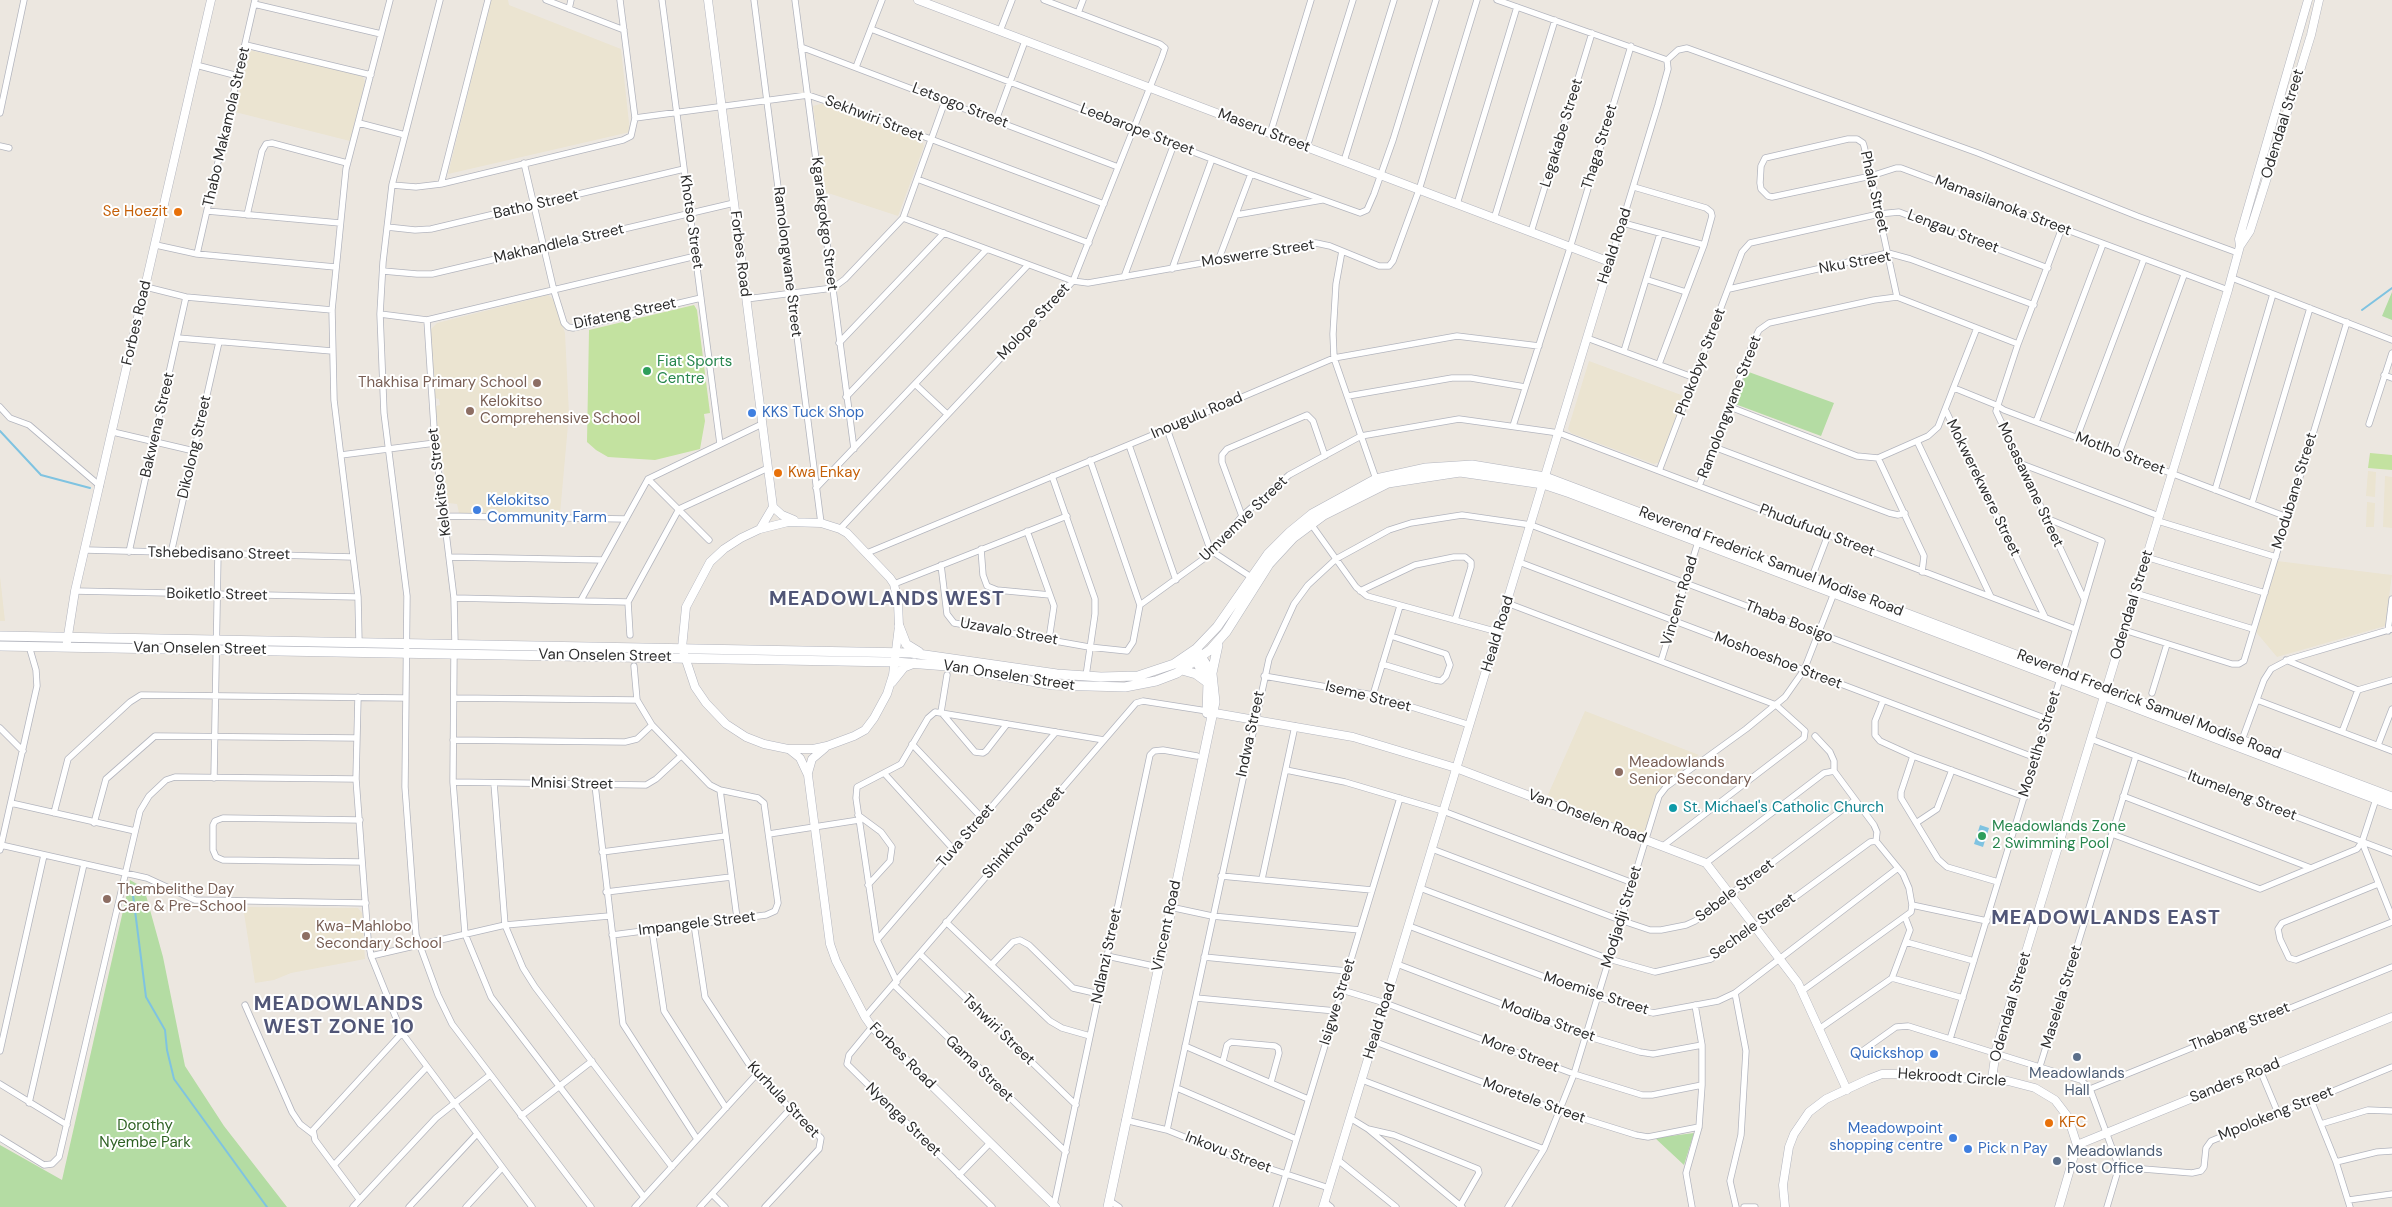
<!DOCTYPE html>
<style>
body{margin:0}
canvas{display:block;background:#ece7e0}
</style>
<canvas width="2392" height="1207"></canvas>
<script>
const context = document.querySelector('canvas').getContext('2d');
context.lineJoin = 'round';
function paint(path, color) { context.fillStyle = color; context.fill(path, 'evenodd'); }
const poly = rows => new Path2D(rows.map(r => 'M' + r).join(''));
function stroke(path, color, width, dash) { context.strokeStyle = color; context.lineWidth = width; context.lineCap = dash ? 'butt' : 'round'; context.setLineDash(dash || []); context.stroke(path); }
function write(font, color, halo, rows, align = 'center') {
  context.font = font + ' "DM Sans",sans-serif'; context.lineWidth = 4; context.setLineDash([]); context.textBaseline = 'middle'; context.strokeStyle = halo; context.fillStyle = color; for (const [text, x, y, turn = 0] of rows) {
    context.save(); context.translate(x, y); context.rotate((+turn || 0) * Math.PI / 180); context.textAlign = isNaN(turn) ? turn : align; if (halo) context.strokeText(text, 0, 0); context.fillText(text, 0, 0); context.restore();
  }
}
paint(poly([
 [491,0,508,0,509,5,621,49,630,132,448,174],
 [249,50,362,75,365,82,350,141,235,112],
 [824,103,921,140,924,146,898,216,825,192,813,106],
 [548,295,554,300,565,333,569,414,560,514,459,513,457,504,448,503,435,409,436,406,440,405,439,399,435,398,434,395,431,329,437,323],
 [1589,361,1684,396,1660,462,1654,464,1571,433,1568,429],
 [2368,471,2376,472,2375,497,2366,496],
 [2385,476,2392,477,2392,528,2383,527],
 [2367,502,2375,503,2374,527,2366,527],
 [2277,561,2392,575,2385,626,2277,657,2256,632],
 [0,576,5,621,0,621],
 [1585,711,1699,755,1660,788,1644,835,1547,797],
 [243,907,358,908,362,913,365,959,291,973,274,980,255,983]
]), '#ebe4d1');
paint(poly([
 [2392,292,2392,320,2382,316],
 [1746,371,1834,403,1821,436,1735,404],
 [130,880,144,888,163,957,185,1066,224,1126,287,1207,0,1207,0,1145,62,1180],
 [1694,1133,1684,1165,1655,1138]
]), '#b4dca3');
paint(poly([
 [694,305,697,310,710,413,704,414,705,421,700,449,655,460,608,457,596,450,587,442,589,330],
 [2370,453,2392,455,2392,470,2368,468]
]), '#c3e2a0');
paint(poly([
 [1980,825,1989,828,1983,847,1974,844]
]), '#7fc3e1');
stroke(poly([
 [2362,310,2392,288],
 [0,431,41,475,90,488],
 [133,895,146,997,165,1030,167,1050,174,1079,267,1207]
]), '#7fc3e1', 2);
const minor = poly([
 [440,0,392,185,383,262,380,314,384,413,407,596,405,787,416,935,438,995,452,1024,591,1207],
 [546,0,624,30],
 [662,0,720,444],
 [754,0,821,523],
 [795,0,854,449],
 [1497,0,1667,60],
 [254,4,381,34],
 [569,9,571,0],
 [1078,13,1083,0],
 [871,29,1251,174,1360,213,1367,210,1374,194,1393,140,1436,0],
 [1000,31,1012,0],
 [246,45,371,75],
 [801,47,1118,167],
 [1667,60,1678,50,1687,48,1978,153,2137,216,2238,253],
 [196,65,238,76],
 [856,67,882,0],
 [0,113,24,0],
 [635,118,808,95,853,110,1104,204],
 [996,120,1025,41],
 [359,123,405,135],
 [1270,134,1311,0],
 [0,146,9,148],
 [1307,147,1353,0],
 [1344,161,1394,0],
 [524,163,554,291,564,323,568,327,573,328,701,298],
 [917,179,1089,243],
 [441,184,488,0],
 [392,185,416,187,441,184,623,140,631,136,635,118,620,0],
 [1634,187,1706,208,1711,212,1712,216,1704,245,1659,364],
 [1457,204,1517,7],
 [207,211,340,223],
 [247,215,262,151,266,144,272,143,347,163],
 [1236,215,1322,200],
 [903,218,1073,281,1088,283,1316,243,1330,246,1379,266,1389,266,1393,261,1419,190,1477,0],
 [1494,219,1555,20],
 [1623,223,1704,245],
 [387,227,415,230,431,229,684,169],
 [2062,228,2018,344,1996,411,2084,599],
 [1531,232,1592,33],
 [156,245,197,254,335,267],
 [1342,251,1336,284,1333,334,1334,358,1376,479],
 [197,254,255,0],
 [1218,261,1251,174],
 [1610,262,1658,105,1668,69,1667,60],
 [1172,269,1212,159],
 [383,271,417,274,432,274,734,203],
 [1124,277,1174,144],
 [2232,278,2392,340],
 [1648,280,1686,292],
 [146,287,186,297,332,310],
 [1729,289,1888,253,1910,259,2034,305],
 [1897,297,1879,214,1871,176,1864,146,1863,143,1857,139,1848,139,1765,158,1761,166,1760,183,1761,189,1768,196,1772,197,1871,176,1896,168,1901,168,2228,290],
 [746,299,833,288,845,279,903,218,945,101],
 [380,314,427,320,696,256],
 [427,320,435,443,454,598,455,644],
 [178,338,332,351],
 [1587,338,1695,378],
 [839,343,944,233],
 [1624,351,1660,234],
 [2384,375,2392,378],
 [916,385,947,414],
 [1954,388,1996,405,2004,410,2287,517],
 [1348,396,1452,378,1471,378,1525,387],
 [846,397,986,250],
 [0,407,10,418,29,425,100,486],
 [1730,407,1857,456,1878,458,1928,436,1938,427,1977,328],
 [1946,411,2045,617],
 [2036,422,2103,244],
 [2369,424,2392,353],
 [1513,426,1570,248,1631,46],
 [1167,429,1209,546,1213,552,1251,577],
 [113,432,194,451],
 [2077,437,2144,259],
 [1917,441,1991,597],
 [1129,445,1176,580],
 [1714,447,1889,513,1898,515,1905,513],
 [2119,453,2184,275],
 [341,455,435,443],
 [1878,458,1924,556,1922,572],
 [2019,463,2159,516],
 [1659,471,1742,252,1750,243,1879,214,1899,212,2048,268],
 [1052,476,1095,599,1095,614,1086,676],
 [648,479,709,540],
 [1699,486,1755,338,1759,330,1769,323,1874,300,1897,297,2018,344],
 [816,488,1028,265],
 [2215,490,2273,294],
 [2252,503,2310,308],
 [444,516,626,519],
 [1242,516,1222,462,1222,455,1227,449,1307,415,1313,421,1325,456],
 [2046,518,2102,541,2063,672],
 [2158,521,2276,557],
 [1311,524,1356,587,1367,596,1498,632],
 [840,529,1073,281,1162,57,1165,48,1160,44,1044,0],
 [1027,531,1054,606,1049,639],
 [981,549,983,575,987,586,997,590,1050,595],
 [86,550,353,557],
 [129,552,186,297],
 [171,553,219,342],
 [867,553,1167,429,1334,358,1457,336,1539,346],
 [449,557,603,560],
 [2146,557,2265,593],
 [1519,562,2036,758],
 [941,565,947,614,954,623,1089,647,1127,651,1133,642,1140,605,1090,460],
 [1812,577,1828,535],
 [894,584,1067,516],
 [75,591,358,597],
 [1360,591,1415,565,1454,557,1465,557,1471,562,1471,567,1455,620],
 [2135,593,2253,629],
 [454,598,628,602],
 [581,600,648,479,762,424],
 [1507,603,1776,705,1805,731,1804,738,1663,846],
 [1140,605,1213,552,1242,516,1289,475,1361,436,1459,419,1559,433,2075,629],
 [2124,630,2232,664,2239,664,2244,661,2347,322],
 [2388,631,2392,599],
 [630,635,628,602,679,509,768,468],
 [359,642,358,597,334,400,332,310,346,169,390,0],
 [454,654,453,782,465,934,491,997,644,1197],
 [2286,660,2358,690],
 [1661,661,1698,542],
 [1382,664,1435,680,1441,681,1446,676,1450,665,1446,654,1391,636],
 [947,675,941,712,975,752,983,753,986,751,1007,724],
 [1264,676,1373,695,1470,725],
 [2358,690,2392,680],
 [2152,693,2167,644],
 [1373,695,1400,606],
 [358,697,356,779,368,939,371,956,402,1033,532,1207],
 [454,698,637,700],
 [2257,700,2392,751],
 [1883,701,1875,721,1875,735,1880,741,1913,756,2025,797],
 [0,728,23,751],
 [2342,732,2358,690],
 [1815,736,1830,752,1834,761,1834,771],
 [2091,739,2392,853],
 [453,740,625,742,637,739,652,725],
 [2242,740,2264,680,2271,669,2290,659,2392,629],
 [912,744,982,818],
 [2378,745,2392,709],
 [1913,756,1901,792,1901,798,1938,859,1947,867,1998,882],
 [1286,770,1345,782,1443,811,1633,883],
 [1834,771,1874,825,1877,832,1876,841],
 [884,773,954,850],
 [214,778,218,553],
 [453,782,646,785,656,779,681,756],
 [494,783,505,925,523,968,535,987,672,1167],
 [595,785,623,1024,697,1139],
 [720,790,737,918],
 [2123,796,2311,868],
 [11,803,135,831],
 [54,813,68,759,130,702,141,695,405,698],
 [858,815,881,832,892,847,890,861,868,885],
 [360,820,223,818,215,821,213,825,213,850,216,857,223,860,362,862],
 [94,823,106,779,155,736,357,738],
 [1916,823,1937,809,1952,770],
 [769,834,859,820],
 [2112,834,2260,889,2357,849,2362,842,2376,799],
 [2362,842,2392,917],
 [1,845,147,878,195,900,366,903],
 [1432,849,1620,920,1650,930,1661,930,1686,925,1695,921,1854,801],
 [0,850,37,686,36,670,29,646],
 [602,852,725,836],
 [1706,863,1824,773,1834,771],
 [1221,876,1372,890],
 [1262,879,1295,726],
 [2378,884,2282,923,2278,929,2280,939,2289,958,2296,960,2392,922],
 [1420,888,1609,959,1655,972,1711,959,1870,842,1876,841],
 [606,892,731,877],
 [1912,905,1987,921],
 [1170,907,1212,916,1360,930],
 [946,922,1050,1021,1062,1028,1090,1036],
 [694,924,705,997,756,1075,821,1138,819,1149,765,1207],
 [1409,926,1598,997,1653,1013,1718,1001,1735,993,1898,868],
 [652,930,664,1011,726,1108],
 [612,935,766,915,775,911,778,903,764,803,758,798,720,790,710,785,652,725,637,700,634,666],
 [877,940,1056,732],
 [1906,942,1974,961],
 [920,954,1076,1105],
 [371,956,505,925,609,916],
 [1107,956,1158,967],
 [1204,957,1347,971],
 [1397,964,1586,1036,1640,1052,1653,1054,1702,1045],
 [991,965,1013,942,1020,940,1029,945,1073,988,1099,994],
 [1892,978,1963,998],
 [1892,978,1910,930,1905,917],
 [897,982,877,940,856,798,857,787,901,764,928,718,935,712,1104,740],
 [894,985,1066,1152],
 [1342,990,1385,1003,1574,1074,1642,1095,1652,1095,1702,1085],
 [1802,991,1911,912,1912,905,1909,888,1903,874,1876,841],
 [1735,993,1746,1051,1741,1135,1730,1181,1736,1207],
 [1196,998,1336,1011],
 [245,1005,292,1112,300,1124,313,1134],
 [865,1017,1136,703,1143,701,1207,711],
 [872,1027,849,1055,847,1064,992,1207],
 [1819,1029,1892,978],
 [1950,1039,2060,679],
 [1373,1041,1559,1111,1636,1135,1648,1137,1699,1127],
 [1185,1046,1308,1099],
 [0,1051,44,855],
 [1861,1052,1896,1027,1908,1026,2081,1080,2090,1089,2119,1167,2107,1207],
 [1223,1061,1227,1045,1231,1042,1275,1046,1278,1048,1279,1053,1271,1082],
 [2040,1066,2136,756],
 [2260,1070,2278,1113],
 [1362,1080,1544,1149],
 [0,1084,67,1125],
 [1177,1088,1296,1139],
 [2090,1089,2392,967],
 [2311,1100,2336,1162,2350,1207],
 [29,1103,84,864],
 [521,1116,592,1061],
 [1350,1118,1368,1129,1462,1207],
 [1125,1120,1167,1130,1234,1157,1329,1188],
 [2321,1124,2368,1110,2392,1111],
 [1368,1129,1394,1135,1478,1169,1479,1173,1460,1206],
 [1167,1130,1269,659,1294,604,1308,585,1336,559,1389,530,1411,523,1462,515,1531,525,2047,719],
 [0,1138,44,1165,52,1164,59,1157,140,811,149,796,166,780,175,777,356,779],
 [1338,1160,1396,1207],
 [2336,1162,2377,1152,2392,1151],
 [334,1165,426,1068],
 [2119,1167,2192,1173,2201,1171,2204,1167,2206,1148,2211,1141,2392,1067],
 [959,1175,990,1143],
 [712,1194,725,1207],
 [359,1199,315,1140,313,1130,402,1033],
 [2349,1200,2392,1194],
 [1110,1201,1119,1207],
 [1325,1202,1331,1207],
 [1054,1205,1150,755,1154,751,1163,750,1197,756],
 [353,1207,436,1118,490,1075],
 [409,1207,476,1135],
 [466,1207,502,1168],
 [635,1207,756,1075],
 [700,1207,791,1108],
 [1276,1207,1400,798],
 [1508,1207,1544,1149,1574,1074,1659,796,1666,787,1746,729,1785,697,1804,670,1834,593],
 [1692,1207,1686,1173,1699,1127,1702,1085,1702,1045,1695,1005],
 [1744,1207,1755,1207]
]);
const tertiary = poly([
 [708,0,773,507,760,529],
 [918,0,1610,262,1323,1207],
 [2240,246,2250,231,2265,184,2311,35,2319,0],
 [773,507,782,515,794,520],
 [788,522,821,523,840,529,847,533,890,578,894,584,898,603,899,626,893,675,887,694,874,718,865,730,854,736,827,746,813,749,788,749,764,744,746,737,726,724,706,703,695,687,682,648,686,607,710,562,724,549,741,538,760,529,788,522],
 [67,642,75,591,211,0],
 [1209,712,1353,737,1456,768,1706,863,1798,983,1847,1090],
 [790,750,800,758,808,775,830,944,836,961,865,1017,872,1027,1056,1207],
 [808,773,812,759,825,748],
 [1992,1079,1996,1050,2228,290,2240,246,2239,239,2308,0],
 [2077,1145,2392,1017],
 [1785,1207,1783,1185,1789,1147,1794,1134,1809,1112,1826,1099,1869,1079,1882,1074,1895,1074,2008,1081,2035,1088,2055,1100,2068,1117,2077,1145,2059,1207]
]);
const secondary = poly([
 [899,626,906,644,919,652],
 [0,636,911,653,1057,674,1101,677,1138,676,1174,664,1196,649,1217,627,1268,554,1290,532,1312,514,1376,479,1426,468,1472,465,1545,477,2392,797],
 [0,646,895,662,947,666,1053,685,1125,687,1156,681,1177,673,1210,650,1226,632,1269,564,1293,538,1324,515,1388,483,1460,472,1543,484,1570,493,2392,805],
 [1194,657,1208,682,1207,713],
 [1182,670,1196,674,1207,682],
 [1212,673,1218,645],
 [892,682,904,667,914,663],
 [1108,1207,1215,702,1212,674,1199,653]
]);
stroke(minor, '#b3b5be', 7);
stroke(tertiary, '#b3b5be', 9);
stroke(secondary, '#b3b5be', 10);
stroke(minor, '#fff', 5.5);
stroke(tertiary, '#fff', 8);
stroke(secondary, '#fff', 9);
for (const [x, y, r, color] of [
 [178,212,5,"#e8710a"],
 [647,371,5,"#2e9e5b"],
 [537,383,5,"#8d6e63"],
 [470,411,5,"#8d6e63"],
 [752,413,5,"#3f7fe0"],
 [778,473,5,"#e8710a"],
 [477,510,5,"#3f7fe0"],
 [1619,772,5,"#8d6e63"],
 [1673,808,5,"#0f9aa8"],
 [1982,836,5,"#2e9e5b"],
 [107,899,5,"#8d6e63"],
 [306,936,5,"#8d6e63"],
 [1934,1054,5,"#3f7fe0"],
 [2077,1057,5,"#5c6f8a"],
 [2049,1123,5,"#e8710a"],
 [1953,1138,5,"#3f7fe0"],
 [1968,1149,5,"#3f7fe0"],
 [2057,1161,5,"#5c6f8a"]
]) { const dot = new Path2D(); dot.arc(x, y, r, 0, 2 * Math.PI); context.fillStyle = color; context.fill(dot); stroke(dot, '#fff', 2); }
write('15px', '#2c2c2c', '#fff', [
 ["Letsogo Street",960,106,21],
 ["Sekhwiri Street",874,119,21],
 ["Odendaal Street",2283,124,-73],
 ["Thabo Makamola Street",227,127,-77],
 ["Leebarope Street",1137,130,21],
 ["Maseru Street",1264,131,21],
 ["Legakabe Street",1562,133,-73],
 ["Thaga Street",1600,147,-73],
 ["Phala Street",1874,192,77],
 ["Batho Street",536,205,-13],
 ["Mamasilanoka Street",2003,206,21],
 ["Khotso Street",691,222,82],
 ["Kgarakgokgo Street",824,224,83],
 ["Lengau Street",1953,232,21],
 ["Makhandlela Street",559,244,-13],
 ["Heald Road",1615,246,-72],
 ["Forbes Road",740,254,83],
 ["Moswerre Street",1258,254,-9],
 ["Ramolongwane Street",787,262,83],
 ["Nku Street",1855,263,-10],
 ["Difateng Street",625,314,-12],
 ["Molope Street",1034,322,-47],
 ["Forbes Road",137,323,-77],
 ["Phokobye Street",1701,362,-69],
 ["Ramolongwane Street",1730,407,-69],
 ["Inougulu Road",1197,416,-23],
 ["Bakwena Street",158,425,-77],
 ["Dikolong Street",195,447,-77],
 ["Motlho Street",2120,454,21],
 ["Kelokitso Street",440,482,-97],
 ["Mosasawane Street",2030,485,65],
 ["Mokwerekwere Street",1983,488,64],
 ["Modubane Street",2295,491,-73],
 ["Umvemve Street",1244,519,-44],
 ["Phudufudu Street",1817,531,21],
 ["Tshebedisano Street",219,554,1],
 ["Reverend Frederick Samuel Modise Road",1771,562,21],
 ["Boiketlo Street",217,595,1],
 ["Vincent Road",1680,601,-73],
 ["Odendaal Street",2132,605,-73],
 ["Thaba Bosigo",1789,622,21],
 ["Uzavalo Street",1009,632,10],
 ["Heald Road",1498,634,-73],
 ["Van Onselen Street",200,649,1],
 ["Van Onselen Street",605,656,1],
 ["Moshoeshoe Street",1778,661,21],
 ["Van Onselen Street",1009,676,9],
 ["Iseme Street",1368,697,14],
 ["Reverend Frederick Samuel Modise Road",2149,705,21],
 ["Indwa Street",1251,734,-78],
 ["Mosetlhe Street",2040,744,-73],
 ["Mnisi Street",572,784,1],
 ["Itumeleng Street",2242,796,21],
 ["Van Onselen Road",1587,817,21],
 ["Shinkhova Street",1024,833,-49],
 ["Tuva Street",966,836,-49],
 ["Sebele Street",1735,891,-37],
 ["Modjadji Street",1622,917,-73],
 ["Impangele Street",697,924,-7],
 ["Vincent Road",1167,926,-78],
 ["Sechele Street",1753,927,-36],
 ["Ndlanzi Street",1107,956,-78],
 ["Moemise Street",1596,994,18],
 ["Maselela Street",2062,997,-73],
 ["Isigwe Street",1338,1002,-73],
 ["Odendaal Street",2011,1007,-74],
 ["Heald Road",1380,1021,-73],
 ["Modiba Street",1548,1021,20],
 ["Thabang Street",2240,1027,-22],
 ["Tshwiri Street",998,1030,44],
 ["More Street",1520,1054,21],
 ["Forbes Road",902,1056,45],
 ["Gama Street",979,1069,44],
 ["Hekroodt Circle",1952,1078,4],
 ["Sanders Road",2235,1081,-22],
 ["Kurhula Street",783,1100,47],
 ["Moretele Street",1534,1101,20],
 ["Mpolokeng Street",2276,1114,-22],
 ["Nyenga Street",903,1120,44],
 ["Inkovu Street",1228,1153,21]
]);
write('15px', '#c56008', '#fff', [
 ["Se Hoezit",168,212,"right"],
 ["Kwa Enkay",788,473],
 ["KFC",2059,1123]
], 'left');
write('15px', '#27864d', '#fff', [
 ["Fiat Sports",657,362],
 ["Centre",657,379],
 ["Meadowlands Zone",1992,827],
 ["2 Swimming Pool",1992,844]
], 'left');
write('15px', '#785e54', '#fff', [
 ["Thakhisa Primary School",527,383,"right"],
 ["Kelokitso",480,402],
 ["Comprehensive School",480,419],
 ["Meadowlands",1629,763],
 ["Senior Secondary",1629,780],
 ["Thembelithe Day",117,890],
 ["Care & Pre-School",117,907],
 ["Kwa-Mahlobo",316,927],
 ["Secondary School",316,944]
], 'left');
write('15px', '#366cbe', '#fff', [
 ["KKS Tuck Shop",762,413],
 ["Kelokitso",487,501],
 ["Community Farm",487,518],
 ["Quickshop",1924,1054,"right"],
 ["Meadowpoint",1943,1129,"right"],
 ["shopping centre",1943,1146,"right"],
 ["Pick n Pay",1978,1149]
], 'left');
write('15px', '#0d838f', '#fff', [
 ["St. Michael's Catholic Church",1683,808]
], 'left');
write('15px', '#4e5e75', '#fff', [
 ["Meadowlands",2077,1074],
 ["Hall",2077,1091],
 ["Meadowlands",2067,1152,"left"],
 ["Post Office",2067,1169,"left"]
]);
write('15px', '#2e6123', '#fff', [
 ["Dorothy",145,1126],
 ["Nyembe Park",145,1143]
]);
context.letterSpacing = '1px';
write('bold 20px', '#515677', '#fff', [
 ["MEADOWLANDS WEST",887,600],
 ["MEADOWLANDS EAST",2106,919],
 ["MEADOWLANDS",339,1005],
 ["WEST ZONE 10",339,1028]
]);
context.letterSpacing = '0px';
</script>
